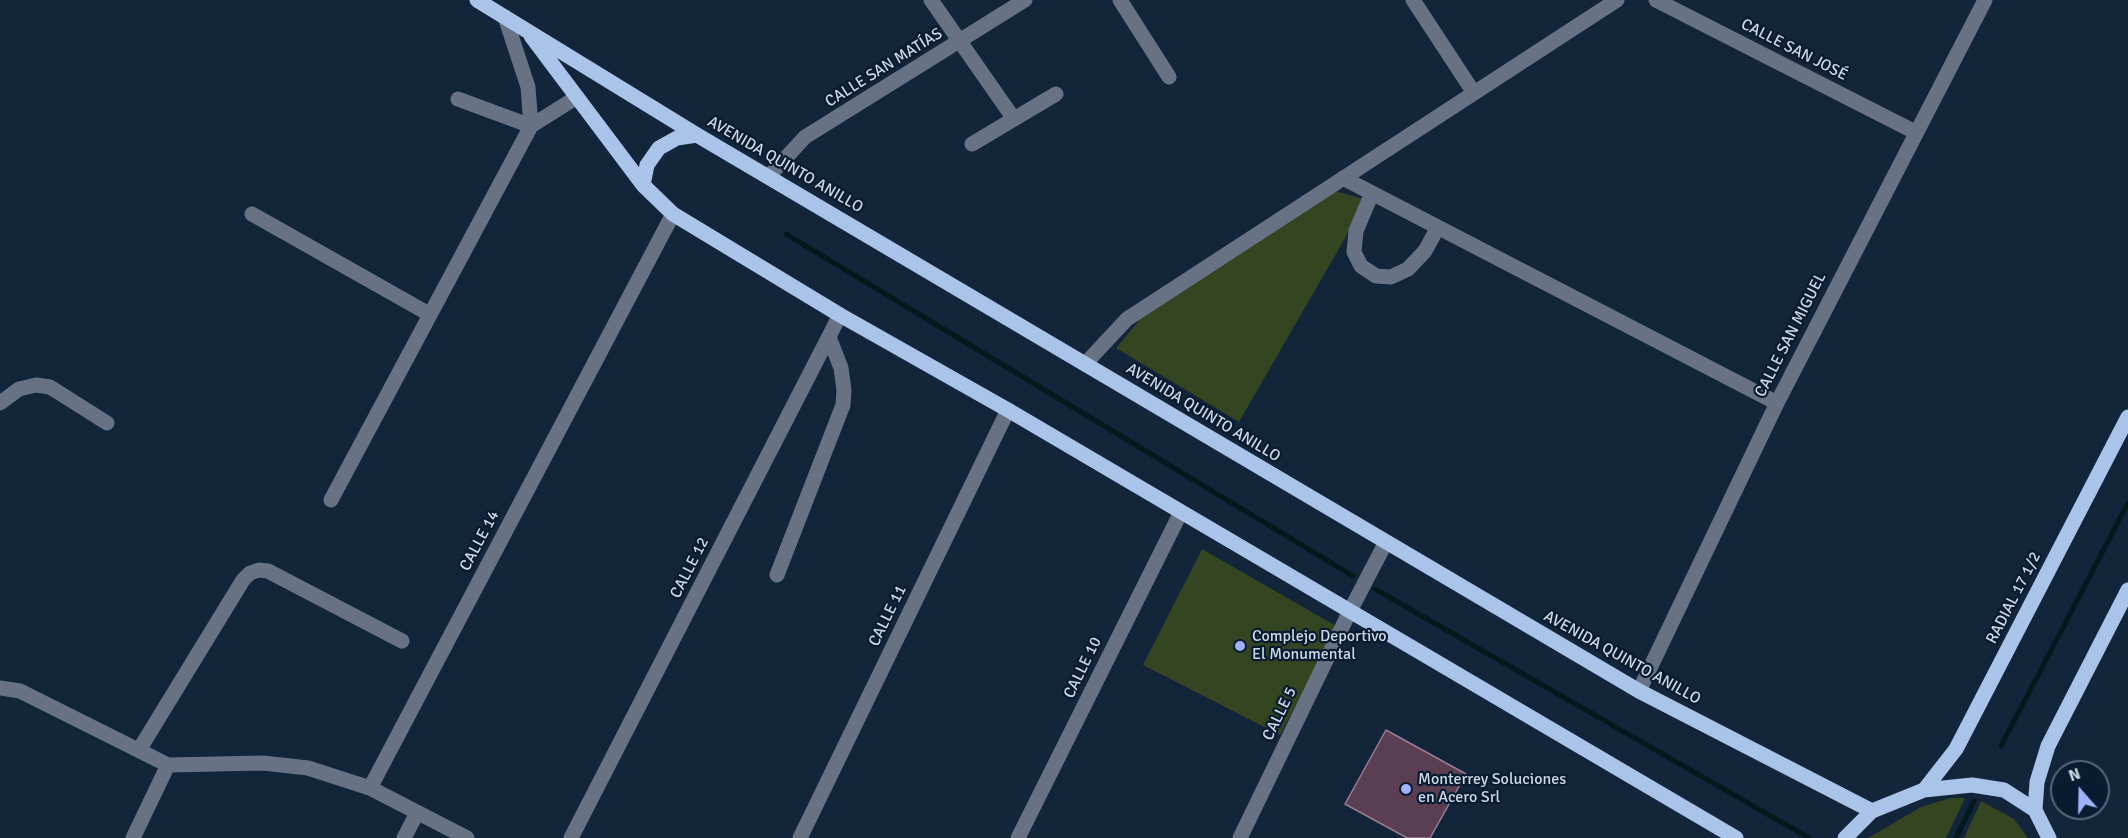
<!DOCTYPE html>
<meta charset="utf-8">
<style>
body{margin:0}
#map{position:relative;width:2128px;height:838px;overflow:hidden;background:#12253b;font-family:Signika,sans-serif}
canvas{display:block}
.north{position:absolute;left:2050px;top:760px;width:60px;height:60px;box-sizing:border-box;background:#091b30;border:2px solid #576779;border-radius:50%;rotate:340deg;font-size:16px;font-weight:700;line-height:24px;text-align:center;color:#ccd8e6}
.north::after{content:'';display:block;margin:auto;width:21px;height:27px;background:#9fb3fd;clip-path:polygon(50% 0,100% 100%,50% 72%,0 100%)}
</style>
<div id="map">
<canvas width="2128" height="838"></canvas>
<div class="north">N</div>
</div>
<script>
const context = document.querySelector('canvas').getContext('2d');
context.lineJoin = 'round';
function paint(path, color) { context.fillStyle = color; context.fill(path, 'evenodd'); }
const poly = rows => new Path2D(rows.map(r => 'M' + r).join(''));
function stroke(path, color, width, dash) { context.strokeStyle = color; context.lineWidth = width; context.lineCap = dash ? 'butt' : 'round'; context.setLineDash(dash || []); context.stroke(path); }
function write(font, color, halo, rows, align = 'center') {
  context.font = font + ' Signika,sans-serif'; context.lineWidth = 4.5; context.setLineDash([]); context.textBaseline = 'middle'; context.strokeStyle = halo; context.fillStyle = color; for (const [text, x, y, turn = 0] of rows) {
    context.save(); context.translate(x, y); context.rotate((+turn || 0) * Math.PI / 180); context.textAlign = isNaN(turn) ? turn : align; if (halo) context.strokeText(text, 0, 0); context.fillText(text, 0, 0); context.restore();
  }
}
paint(poly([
 [1336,191,1367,200,1239,422,1116,348,1148,310],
 [1202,549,1338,627,1280,735,1143,665],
 [1950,798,1965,798,1946,838,1868,838,1921,807],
 [1981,801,2014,819,2028,838,1964,838]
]), '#344521');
stroke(poly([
 [786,234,1353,576],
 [1375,589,1809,838],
 [2001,746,2128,503],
 [1956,838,1974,801]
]), '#04191b', 5);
const building = poly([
 [1386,730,1466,774,1430,838,1407,838,1345,804,1386,730]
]);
paint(building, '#5a3f53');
stroke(building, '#9b7d93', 1.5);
stroke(poly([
 [931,0,1014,119],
 [1120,0,1169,77],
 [1413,0,1474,93],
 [1656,0,1915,132],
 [458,99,531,126,577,97],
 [972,144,1056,94],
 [769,176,805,137,1025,0],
 [1343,178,1777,403],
 [1372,193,1356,231,1354,252,1361,266,1376,276,1391,277,1408,269,1425,251,1438,227],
 [252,214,429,314],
 [1085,364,1127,319,1617,0],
 [0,403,19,389,36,385,50,387,107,423],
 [331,500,531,126,528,87,505,17],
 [777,575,843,405,844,390,841,368,829,337],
 [0,688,20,691,168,765,263,763,308,768,370,788,467,838],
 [1639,691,1777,403,1985,0],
 [139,750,243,580,250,573,259,570,268,571,402,641],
 [370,788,673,214],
 [133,838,168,765],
 [404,838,417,813],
 [571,838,840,315],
 [800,838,1008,410],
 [1018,838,1180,514],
 [1240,838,1350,611,1386,542]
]), '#677385', 15);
stroke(poly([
 [477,0,697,135,1639,691,1872,811],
 [531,36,643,185,673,214,840,315,1008,410,1736,838],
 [643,185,647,165,659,148,677,138,697,135],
 [1924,790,1956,749,2128,417],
 [2035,810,2037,782,2048,746,2128,590],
 [1845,838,1872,811,1924,790,1972,785,2004,790,2035,810,2049,838]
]), '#aac3e8', 15);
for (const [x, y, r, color] of [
 [1240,646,6,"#9fb3fd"],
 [1406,789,6,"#9fb3fd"]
]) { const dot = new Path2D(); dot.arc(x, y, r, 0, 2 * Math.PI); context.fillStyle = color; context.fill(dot); stroke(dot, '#091b30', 2); }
write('16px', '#ccd8e6', '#091b30', [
 ["CALLE SAN JOSÉ",1794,50,27],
 ["CALLE SAN MATÍAS",884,68,-32],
 ["AVENIDA QUINTO ANILLO",785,165,30],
 ["CALLE SAN MIGUEL",1791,335,-63],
 ["AVENIDA QUINTO ANILLO",1203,413,31],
 ["CALLE 14",480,541,-62],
 ["CALLE 12",690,568,-63],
 ["RADIAL 17 1/2",2014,598,-63],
 ["CALLE 11",888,616,-64],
 ["AVENIDA QUINTO ANILLO",1622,658,29],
 ["CALLE 10",1083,668,-64],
 ["CALLE 5",1280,714,-64]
]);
write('16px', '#ccd8e6', '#091b30', [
 ["Complejo Deportivo",1252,637],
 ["El Monumental",1252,655],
 ["Monterrey Soluciones",1418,780],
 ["en Acero Srl",1418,798]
], 'left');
</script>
